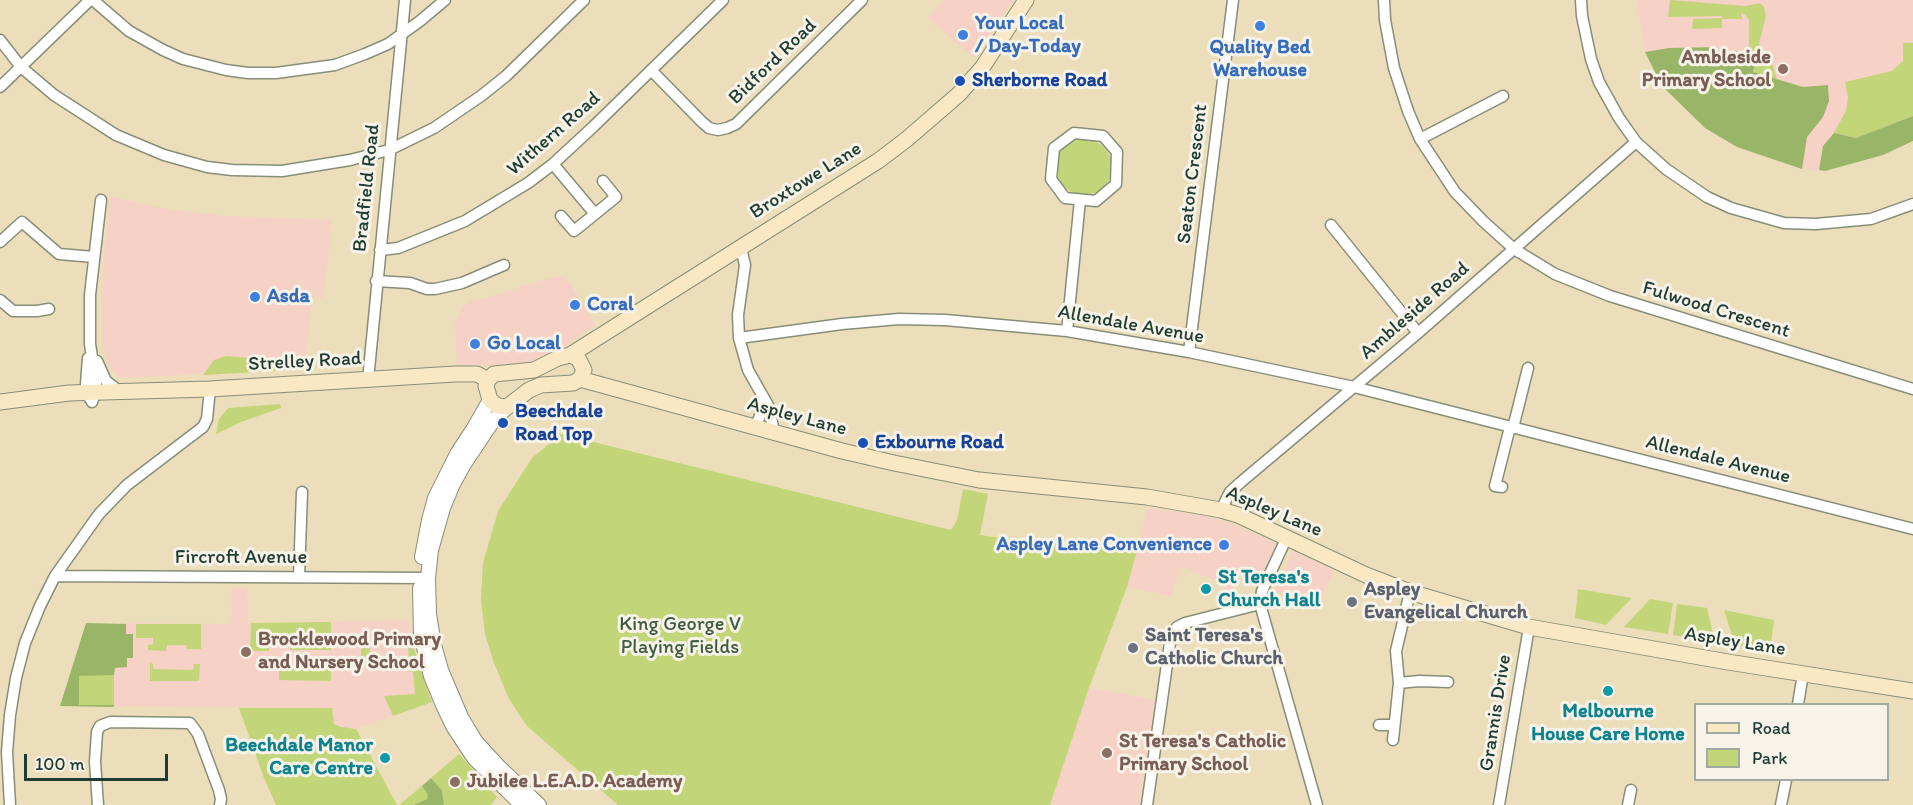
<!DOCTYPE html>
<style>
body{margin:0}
#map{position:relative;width:1913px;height:805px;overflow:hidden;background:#ecdebb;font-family:Itim,sans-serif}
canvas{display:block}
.legend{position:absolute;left:1694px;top:703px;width:195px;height:78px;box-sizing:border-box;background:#f7f3e8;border:2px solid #a1aaa0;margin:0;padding:8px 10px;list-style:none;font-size:18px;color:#1f3d34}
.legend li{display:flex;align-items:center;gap:12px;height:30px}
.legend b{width:30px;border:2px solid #a1aaa0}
.scale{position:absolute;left:24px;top:754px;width:144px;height:27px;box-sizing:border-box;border:3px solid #1f3d34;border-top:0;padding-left:8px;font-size:18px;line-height:21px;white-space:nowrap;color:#1f3d34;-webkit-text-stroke:4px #f7f3e8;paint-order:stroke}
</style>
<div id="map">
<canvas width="1913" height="805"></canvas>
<ul class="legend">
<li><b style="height:8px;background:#fae7c3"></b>Road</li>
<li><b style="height:16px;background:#c2d578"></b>Park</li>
</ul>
<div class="scale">100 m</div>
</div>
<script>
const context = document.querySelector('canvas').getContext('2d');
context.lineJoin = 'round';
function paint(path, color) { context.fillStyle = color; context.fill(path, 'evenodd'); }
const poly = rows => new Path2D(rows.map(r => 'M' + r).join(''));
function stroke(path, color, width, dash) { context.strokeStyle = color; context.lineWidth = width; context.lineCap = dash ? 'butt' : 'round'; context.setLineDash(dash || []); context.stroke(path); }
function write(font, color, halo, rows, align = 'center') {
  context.font = font + ' Itim,sans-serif'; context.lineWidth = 6; context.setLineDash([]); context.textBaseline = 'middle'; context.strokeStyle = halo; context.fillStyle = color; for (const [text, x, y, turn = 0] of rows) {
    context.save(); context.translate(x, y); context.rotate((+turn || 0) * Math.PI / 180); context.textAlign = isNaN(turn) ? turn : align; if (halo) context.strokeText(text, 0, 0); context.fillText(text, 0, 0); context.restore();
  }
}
paint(poly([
 [942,0,1013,0,974,57,928,19],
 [1636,0,1913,0,1913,141,1883,155,1825,171,1802,169,1737,147,1705,128,1662,86,1645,52],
 [110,197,167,209,224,216,332,220,323,298,312,297,305,369,119,378,108,365,103,348,101,288],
 [553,277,562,278,570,284,596,325,556,352,537,361,492,365,457,365,455,321,464,306,472,301,487,298],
 [1148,508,1207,516,1228,522,1277,544,1261,576,1242,568,1226,605,1220,605,1220,599,1224,588,1222,587,1223,583,1181,567,1171,596,1127,587],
 [1293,551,1334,570,1316,610,1275,591],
 [232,588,247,588,248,623,410,620,417,659,432,702,356,729,341,727,334,723,331,708,60,706,86,623,231,624],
 [1089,688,1155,700,1139,805,1050,805]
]), '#f6d1c5');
paint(poly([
 [1670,0,1745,6,1760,3,1764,7,1766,16,1759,44,1762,51,1772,63,1777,80,1753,72,1755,65,1744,54,1749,54,1749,20,1745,15,1741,13,1742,19,1722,19,1722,28,1692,29,1693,19,1722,18,1722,16,1668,17],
 [1903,43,1913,43,1913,116,1856,138,1834,133,1846,111,1848,97,1845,82,1892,71,1903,61],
 '1056 167a28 28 0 1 1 56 0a28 28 0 1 1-56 0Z',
 [226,356,309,363,310,369,203,375,214,360],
 [280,404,281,408,241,422,216,434,219,419,228,408],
 [561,434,951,530,957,520,963,489,988,494,980,535,1007,539,1137,551,1127,587,1089,688,1050,805,618,805,527,726,509,699,494,663,485,634,481,600,483,563,498,511,532,458],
 [1578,589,1632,598,1606,625,1575,618],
 [1650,599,1673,603,1668,634,1624,627],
 [1677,604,1707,608,1715,642,1673,635],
 [1724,610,1774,620,1770,651,1735,645],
 [331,622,331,650,290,650,290,644,270,644,269,651,250,651,251,623],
 [136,624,201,624,201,649,187,649,186,645,167,645,166,651,148,650,148,645,153,644,153,638,136,638],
 [408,645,413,645,417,659,432,702,393,716,384,696,415,694,413,672,410,672],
 [361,647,370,647,370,666,347,666,347,656,361,656],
 [150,663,153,664,153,669,193,670,194,664,200,664,199,681,150,681],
 [279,664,331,665,331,681,279,680],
 [79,675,114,675,114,705,79,705],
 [239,708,332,708,334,724,341,727,356,729,397,805,276,805,264,778],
 [459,754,497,797,491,805,444,805,442,790,431,778],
 [422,786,428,795,427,799,413,805,399,805]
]), '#c2d578');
paint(poly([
 [1717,47,1717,59,1733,58,1733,51,1744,51,1744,55,1755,65,1753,72,1803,87,1828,85,1829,101,1823,117,1807,137,1802,169,1737,147,1705,128,1662,86,1645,52,1669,48],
 [1913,116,1913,141,1883,155,1825,171,1819,170,1823,146,1834,133,1856,138],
 [86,623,126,624,126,634,133,634,133,658,127,658,127,667,115,668,114,675,79,676,79,705,114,705,114,707,60,706],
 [431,778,442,790,444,805,413,805,427,799,428,795,422,786]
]), '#99b668');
const minor = poly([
 [93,0,129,31,163,50,183,59,226,70,248,73,276,73,335,65,365,54,388,44,420,21,445,0],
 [1384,0,1385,20,1394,68,1408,111,1420,139,1455,192,1483,221,1514,249,1555,274,1610,296,1913,389],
 [1581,0,1582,16,1591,59,1599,82,1619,118,1636,142,1666,169,1707,197,1731,208,1784,223,1816,224,1871,219,1913,204],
 [0,40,21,67,54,95,116,135,164,155,207,167,232,170,282,171,350,160,389,150,434,128,481,96,506,76,584,0],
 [651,70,702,122,709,128,718,130,727,128,736,124,862,0],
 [0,87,90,0],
 [1074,133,1103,136,1117,152,1116,184,1096,201,1065,198,1051,179,1054,148,1074,133],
 [1420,139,1503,96],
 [553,164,595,214],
 [561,216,574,231,616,197,603,181],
 [1331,225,1418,333],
 [0,242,22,222,59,254,94,257],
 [741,248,745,265,738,315,739,338,748,370,769,407,774,432],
 [380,250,398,248,413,242,465,221,528,183,553,164,594,126,723,0],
 [376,281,410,283,427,289,435,289,462,283,504,265],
 [0,300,13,311,37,311,49,309],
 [1067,331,1080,200],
 [739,338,842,324,899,319,945,320,1067,331,1189,352,1354,387,1913,529],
 [1189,352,1233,0],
 [88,358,86,384,90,399],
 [97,361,106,381,119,391],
 [368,380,405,0],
 [92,402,95,393,96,383,90,344,90,295,101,200],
 [755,427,760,416,763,399],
 [1513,428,1528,368],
 [1502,487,1495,486,1510,427],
 [1221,510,1230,492,1241,482,1418,333,1636,142],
 [1286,539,1262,591,1260,604,1317,805],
 [55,576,428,578],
 [299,576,302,492],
 [1399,683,1419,681,1448,682],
 [1798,704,1803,674],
 [1379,725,1394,725],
 [1393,740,1399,683,1396,651,1410,592],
 [10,805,7,752,10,715,16,678,25,643,40,606,55,576,99,514,127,485,203,427,207,419,210,389],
 [98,805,95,762,97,732,100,726,110,722,190,723,198,734,219,790,221,799,220,805],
 [1147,805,1171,636,1177,627,1185,623,1260,604],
 [1499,805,1529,627],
 [1628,805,1631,790],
 [1781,805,1786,780]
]);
const tertiary = poly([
 [507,407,492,422,464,464,452,486,443,508,431,550,428,578,429,614,434,645,441,670,461,717,476,742,498,766,539,805],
 [422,557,429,520,435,498,457,454,474,428,490,400],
 [420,588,421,635,431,676,443,705,453,726,474,758,522,805]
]);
const secondary = poly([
 [570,355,578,358,584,370,580,379,573,383,541,385,529,390,507,407,498,406,490,400,486,386,488,380,494,374,534,370,558,358,570,355,878,161,907,139,959,94,982,68,1026,0],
 [580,379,842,451,894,463,979,480,1147,497,1221,510,1238,515,1366,575,1410,592,1529,627,1728,662,1913,691],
 [0,402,69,393,210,389,455,374,477,374,488,380]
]);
stroke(minor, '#868e78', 13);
stroke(tertiary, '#868e78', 16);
stroke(secondary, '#868e78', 17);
stroke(minor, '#fff', 10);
stroke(tertiary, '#fff', 14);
stroke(secondary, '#fae7c3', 15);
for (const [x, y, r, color] of [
 [1260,26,6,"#3f7fe0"],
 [963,35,6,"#3f7fe0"],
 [1783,69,6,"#8d6e63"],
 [960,81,6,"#1a4fb4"],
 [255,297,6,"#3f7fe0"],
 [575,305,6,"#3f7fe0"],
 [475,344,6,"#3f7fe0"],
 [503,423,6,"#1a4fb4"],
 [863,443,6,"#1a4fb4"],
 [1224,545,6,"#3f7fe0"],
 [1206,589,6,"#0f9aa8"],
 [1352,602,6,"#6b7280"],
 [1133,648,6,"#6b7280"],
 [246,652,6,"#8d6e63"],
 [1608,691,6,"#0f9aa8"],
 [1107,753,6,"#8d6e63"],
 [385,758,6,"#0f9aa8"],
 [455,782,6,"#8d6e63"]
]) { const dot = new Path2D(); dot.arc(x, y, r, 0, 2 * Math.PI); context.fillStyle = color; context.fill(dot); stroke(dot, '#f7f3e8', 2); }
write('bold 20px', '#366cbe', '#f7f3e8', [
 ["Your Local",975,24],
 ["/ Day-Today",975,47],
 ["Quality Bed",1260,48,"center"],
 ["Warehouse",1260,71,"center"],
 ["Asda",267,297],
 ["Coral",587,305],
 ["Go Local",487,344],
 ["Aspley Lane Convenience",1212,545,"right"]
], 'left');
write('bold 20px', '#785e54', '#f7f3e8', [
 ["Ambleside",1771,58,"right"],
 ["Primary School",1771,81,"right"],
 ["Brocklewood Primary",258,640],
 ["and Nursery School",258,663],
 ["St Teresa's Catholic",1119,742],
 ["Primary School",1119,765],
 ["Jubilee L.E.A.D. Academy",467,782]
], 'left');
write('20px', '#1f3d34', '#f7f3e8', [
 ["Bidford Road",773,62,-44],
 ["Withern Road",554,134,-41],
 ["Seaton Crescent",1193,174,-83],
 ["Broxtowe Lane",806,181,-32],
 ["Bradfield Road",367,188,-84],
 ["Fulwood Crescent",1716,310,17],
 ["Ambleside Road",1415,311,-41],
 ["Allendale Avenue",1131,325,10],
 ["Strelley Road",305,362,-3],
 ["Aspley Lane",797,417,15],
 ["Allendale Avenue",1718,460,14],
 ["Aspley Lane",1274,512,23],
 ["Fircroft Avenue",241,558],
 ["Aspley Lane",1735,642,9],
 ["Grannis Drive",1496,713,-81]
]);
write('bold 20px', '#164399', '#f7f3e8', [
 ["Sherborne Road",972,81],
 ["Beechdale",515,412],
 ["Road Top",515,435],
 ["Exbourne Road",875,443]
], 'left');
write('bold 20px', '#0d838f', '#f7f3e8', [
 ["St Teresa's",1218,578],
 ["Church Hall",1218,601],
 ["Melbourne",1608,712,"center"],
 ["House Care Home",1608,735,"center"],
 ["Beechdale Manor",373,746,"right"],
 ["Care Centre",373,769,"right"]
], 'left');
write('bold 20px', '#5b616d', '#f7f3e8', [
 ["Aspley",1364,590],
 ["Evangelical Church",1364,613],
 ["Saint Teresa's",1145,636],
 ["Catholic Church",1145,659]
], 'left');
write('20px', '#405b42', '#f7f3e8', [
 ["King George V",680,625],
 ["Playing Fields",680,648]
]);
</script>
